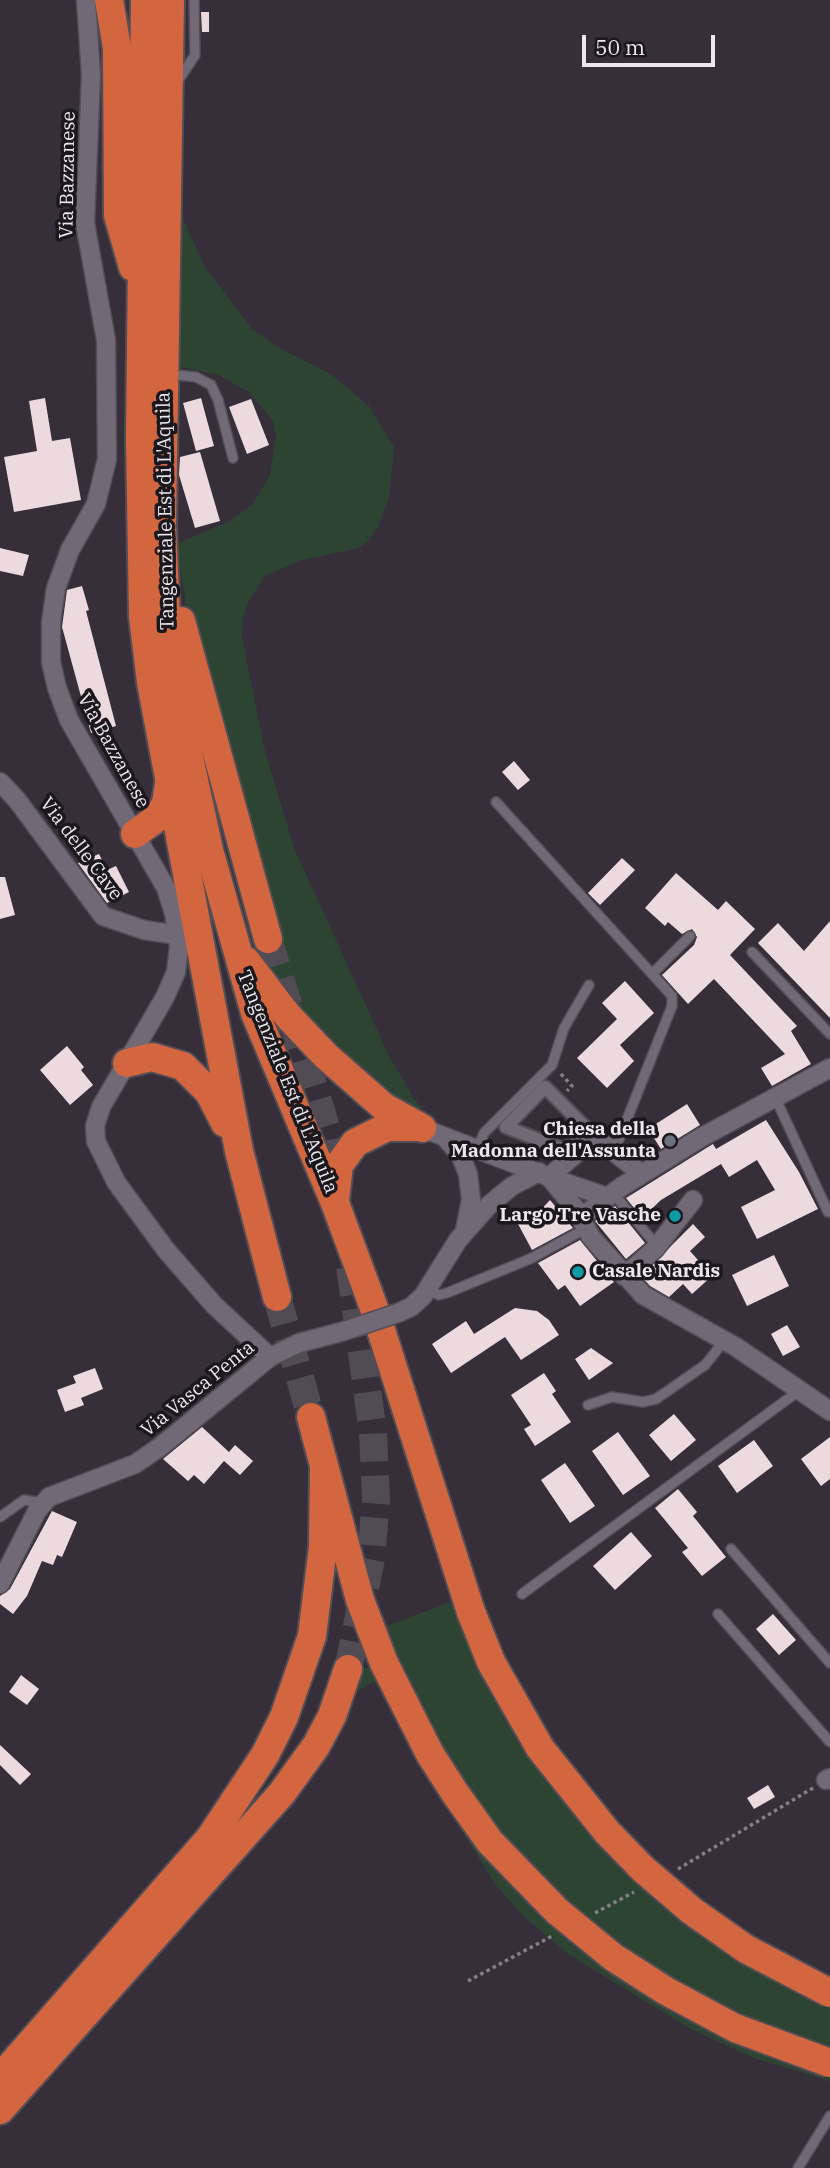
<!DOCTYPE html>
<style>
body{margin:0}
#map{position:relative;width:830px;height:2168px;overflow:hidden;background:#362f39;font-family:"IBM Plex Serif",serif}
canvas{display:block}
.scale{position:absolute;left:582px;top:35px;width:133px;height:32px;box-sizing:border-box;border:4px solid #ede8ef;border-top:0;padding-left:9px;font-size:21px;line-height:24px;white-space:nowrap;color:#ede8ef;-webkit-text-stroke:5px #1b181d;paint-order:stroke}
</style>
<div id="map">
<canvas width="830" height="2168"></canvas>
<div class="scale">50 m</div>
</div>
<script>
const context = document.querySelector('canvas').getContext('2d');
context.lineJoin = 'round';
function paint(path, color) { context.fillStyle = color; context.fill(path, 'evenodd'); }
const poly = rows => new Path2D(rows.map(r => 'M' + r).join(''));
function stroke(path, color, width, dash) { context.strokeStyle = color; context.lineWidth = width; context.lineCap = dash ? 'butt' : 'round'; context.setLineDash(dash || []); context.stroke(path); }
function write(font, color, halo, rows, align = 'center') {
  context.font = font + ' "IBM Plex Serif",serif'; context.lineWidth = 7; context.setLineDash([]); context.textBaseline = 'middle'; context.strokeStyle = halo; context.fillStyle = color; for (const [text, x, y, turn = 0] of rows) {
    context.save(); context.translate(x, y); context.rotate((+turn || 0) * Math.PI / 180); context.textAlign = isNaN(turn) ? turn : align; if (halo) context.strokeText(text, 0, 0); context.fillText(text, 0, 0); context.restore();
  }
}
paint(poly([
 [178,208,205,267,253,330,280,348,332,375,369,406,394,447,389,497,378,527,369,540,359,548,302,560,265,576,249,600,243,617,242,637,265,751,294,848,388,1054,413,1097,431,1120,382,1098,267,975,255,942,189,626,177,544,230,521,253,504,270,475,276,437,273,421,249,392,219,375,176,366],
 [450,1602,457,1617,483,1608,496,1643,548,1738,622,1830,681,1886,720,1917,760,1943,830,1978,830,2081,754,2058,689,2028,568,1954,522,1915,496,1885,425,1773,375,1681,351,1695,359,1671,395,1656,384,1627]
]), '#2e4433');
paint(poly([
 [201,12,209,12,209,32,202,32],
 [45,398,52,441,70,438,81,500,14,512,4,457,37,451,29,401],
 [201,398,214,446,196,451,183,403],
 [251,399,269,445,247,454,229,407],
 [200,452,220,521,195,528,179,475,180,457],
 [0,548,29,555,23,576,0,571],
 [82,586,89,610,86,611,116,726,91,733,62,627,67,590],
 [514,761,530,780,518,790,502,772],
 [99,854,107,870,116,866,129,892,107,903,78,863],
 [622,858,635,870,600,905,588,893],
 [676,873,718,910,726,901,755,929,730,955,797,1026,791,1031,811,1064,772,1086,761,1068,785,1054,714,979,688,1004,662,975,694,945,697,937,692,929,682,934,668,922,665,926,645,908],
 [0,877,5,877,15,915,0,919],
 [830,921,830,1018,758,943,778,923,804,951],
 [625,981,654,1013,620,1045,634,1061,607,1088,577,1058,617,1019,602,1003],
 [67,1046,84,1067,81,1070,93,1085,70,1105,40,1070],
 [687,1104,700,1125,661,1149,648,1129],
 [766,1120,799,1172,818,1209,757,1239,741,1207,775,1190,757,1160,729,1177,721,1164,661,1200,642,1218,626,1198,708,1147,713,1144,716,1149],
 [550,1200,573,1228,532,1250,518,1224,537,1214],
 [615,1206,645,1243,626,1259,595,1221],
 [693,1224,705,1237,690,1251,712,1276,692,1294,683,1284,669,1297,650,1286,641,1276],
 [580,1240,614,1282,580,1306,565,1285,558,1290,538,1263],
 [774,1255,789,1286,747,1306,732,1275],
 [515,1308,537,1311,549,1320,559,1335,521,1360,505,1337,451,1373,432,1344,466,1321,474,1334],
 [787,1325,800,1347,783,1356,771,1334],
 [591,1348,613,1363,589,1380,575,1359],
 [95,1368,103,1389,81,1398,84,1405,65,1412,57,1390,76,1383,73,1376],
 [544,1373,556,1391,552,1394,571,1422,535,1446,524,1429,531,1425,511,1395],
 [674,1414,696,1440,671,1461,649,1435],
 [202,1427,229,1452,235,1445,253,1461,240,1475,224,1461,204,1484,194,1475,188,1481,163,1459],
 [618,1432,650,1476,623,1495,592,1451],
 [830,1437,830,1479,821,1486,801,1459],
 [754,1440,773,1466,737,1493,718,1466],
 [565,1463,595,1506,570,1523,541,1480],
 [678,1489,697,1512,693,1516,726,1557,702,1576,682,1552,688,1548,655,1508],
 [52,1511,77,1522,62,1557,57,1555,53,1565,42,1561,27,1596,13,1614,0,1604,0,1596,10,1589],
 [631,1532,652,1556,615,1590,593,1566],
 [773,1614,796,1640,779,1655,756,1629],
 [21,1675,39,1689,27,1705,9,1692],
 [0,1745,31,1774,20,1785,0,1765],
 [768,1785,775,1797,754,1809,747,1798]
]), '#ecdadf');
stroke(poly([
 [268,939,326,1127,337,1188],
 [277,1297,311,1417],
 [348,1669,371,1559,376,1498,373,1433,349,1259]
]), '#514b54', 28, [28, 14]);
const service = poly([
 [178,81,195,55,194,0],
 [166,374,196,377,211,385,218,400,233,458],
 [496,802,672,996,672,1006,614,1152],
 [752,952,830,1034],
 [653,973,690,936],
 [775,1097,828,1212],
 [477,1149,484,1133,552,1065,564,1028,589,985],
 [613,1193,657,1246],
 [427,1290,439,1295,447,1293,532,1258,585,1229],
 [588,1405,612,1397,643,1402,656,1399,705,1365,725,1340],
 [0,1517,24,1500,43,1503],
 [731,1549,830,1663],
 [522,1594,800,1390],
 [718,1614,830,1742],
 [798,2168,830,2116]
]);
const pedestrian = poly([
 [545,1087,588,1130,565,1150,506,1127,545,1087]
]);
const minor = poly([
 [86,0,91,75,85,223,106,340,107,459,96,504,70,550,56,588,51,622,51,662,57,688,69,720,166,888,174,913,179,947,176,972,165,997,101,1107,95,1126,96,1141,116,1182,166,1250,214,1305,270,1357],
 [0,782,17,800,103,916,144,930,178,935],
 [422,1128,549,1177,575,1208,591,1237,643,1295,736,1347,830,1411],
 [447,1140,460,1154,468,1174,471,1200,465,1230],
 [607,1197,549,1177,595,1137,642,1174],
 [580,1218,621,1187,702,1137,830,1068],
 [624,1276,655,1249,693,1200],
 [398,1313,411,1307,423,1296,458,1240,489,1205,512,1186,539,1172],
 [0,1584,37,1511,49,1497,135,1464,160,1447,270,1357,299,1343,341,1332],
 [826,1780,830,1778]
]);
const trunk = poly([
 [109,0,117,48,118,215,133,267],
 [145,0,140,438,143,616,151,682,239,1151,277,1297],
 [170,0,162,526,167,640,179,711,209,850,255,1013,335,1203,374,1308,471,1612],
 [181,621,268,939],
 [135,834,158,817,166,803,169,784],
 [246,961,288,1016,326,1056,384,1107,422,1128],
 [127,1063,152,1057,183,1066,209,1092,225,1123],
 [335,1200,339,1165,355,1143,387,1127,418,1127],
 [311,1417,360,1600,384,1663],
 [0,2078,210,1838,265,1755,284,1717,312,1636,323,1547,324,1468],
 [0,2110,282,1793,316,1746,332,1716,348,1669]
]);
stroke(service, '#534d56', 12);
stroke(pedestrian, '#534d56', 16);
stroke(minor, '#534d56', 21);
stroke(trunk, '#534d56', 32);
stroke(poly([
 [561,1074,572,1086,567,1091],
 [678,1869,813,1788],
 [595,1913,634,1892],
 [468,1981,554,1935]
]), '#857f87', 3.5, [3.5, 3.5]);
stroke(service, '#726976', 9);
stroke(pedestrian, '#726976', 12);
stroke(minor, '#726976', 18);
stroke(trunk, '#d4663f', 28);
const minorBridge = poly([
 [341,1332,398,1313]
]);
const trunkBridge = poly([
 [471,1612,491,1662,540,1748,607,1832,643,1869,692,1911,746,1949,830,1993],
 [384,1663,430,1754,455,1793,490,1842,557,1911,613,1957,666,1991,735,2028,830,2063]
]);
stroke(minorBridge, '#534d56', 21, []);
stroke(trunkBridge, '#534d56', 32, []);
stroke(minorBridge, '#726976', 18);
stroke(trunkBridge, '#d4663f', 28);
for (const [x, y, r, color] of [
 [670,1141,7,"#6b7280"],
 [675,1216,7,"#0f9aa8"],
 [578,1272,7,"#0f9aa8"]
]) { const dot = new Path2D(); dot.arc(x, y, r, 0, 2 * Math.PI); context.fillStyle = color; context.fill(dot); stroke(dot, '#1b181d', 2.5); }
write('19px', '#ede8ef', '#1b181d', [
 ["Via Bazzanese",68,175,-89],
 ["Tangenziale Est di L'Aquila",166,511,-91],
 ["Via Bazzanese",113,751,61],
 ["Via delle Cave",81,849,53],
 ["Tangenziale Est di L'Aquila",287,1082,68],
 ["Via Vasca Penta",198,1389,-39]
]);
write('bold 19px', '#ede8ef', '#1b181d', [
 ["Chiesa della",656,1130],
 ["Madonna dell'Assunta",656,1152],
 ["Largo Tre Vasche",661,1216],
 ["Casale Nardis",592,1272,"left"]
], 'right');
</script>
